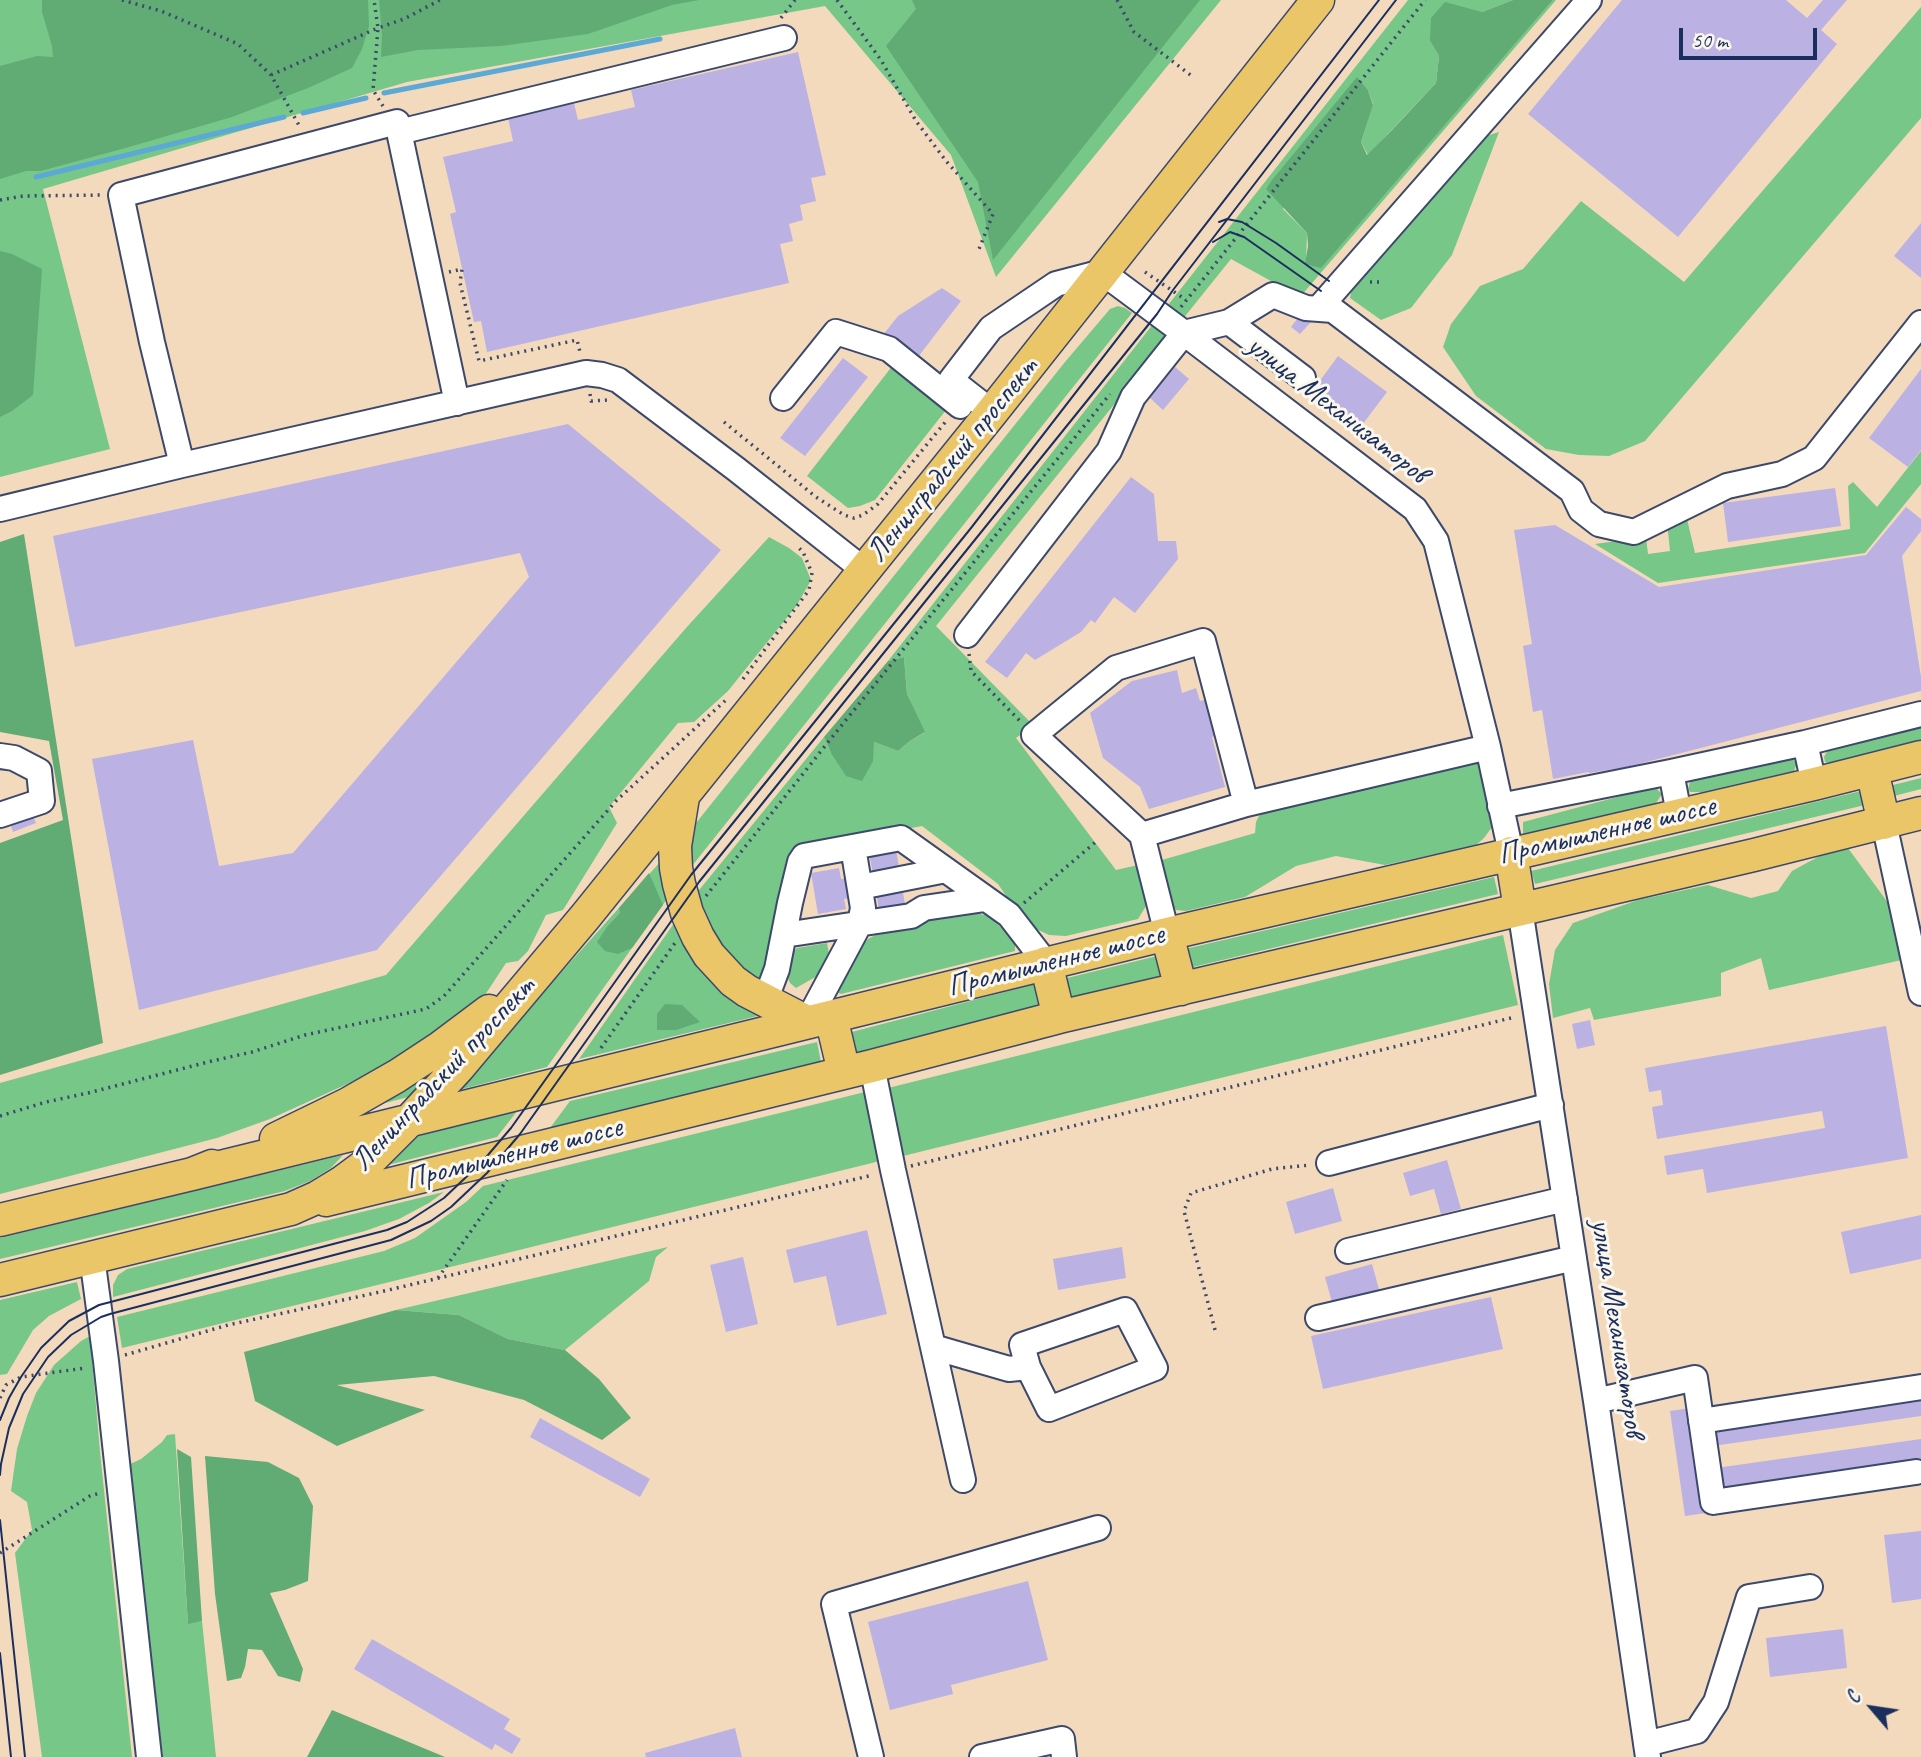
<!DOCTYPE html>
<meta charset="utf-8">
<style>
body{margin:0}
#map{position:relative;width:1921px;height:1757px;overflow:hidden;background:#f4dabd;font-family:Caveat,sans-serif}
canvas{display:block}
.north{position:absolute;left:1837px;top:1673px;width:70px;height:70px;-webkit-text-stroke:5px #fbf7ec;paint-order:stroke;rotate:299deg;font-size:19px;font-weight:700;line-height:28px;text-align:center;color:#1b2f5e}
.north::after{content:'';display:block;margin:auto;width:24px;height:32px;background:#1b2f5e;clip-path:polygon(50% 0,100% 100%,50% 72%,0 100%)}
.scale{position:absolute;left:1679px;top:28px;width:138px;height:32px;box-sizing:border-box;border:4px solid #1b2f5e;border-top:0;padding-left:9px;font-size:21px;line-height:24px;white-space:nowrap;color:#1b2f5e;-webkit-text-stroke:5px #fbf7ec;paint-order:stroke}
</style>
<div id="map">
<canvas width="1921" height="1757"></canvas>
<div class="north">С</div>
<div class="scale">50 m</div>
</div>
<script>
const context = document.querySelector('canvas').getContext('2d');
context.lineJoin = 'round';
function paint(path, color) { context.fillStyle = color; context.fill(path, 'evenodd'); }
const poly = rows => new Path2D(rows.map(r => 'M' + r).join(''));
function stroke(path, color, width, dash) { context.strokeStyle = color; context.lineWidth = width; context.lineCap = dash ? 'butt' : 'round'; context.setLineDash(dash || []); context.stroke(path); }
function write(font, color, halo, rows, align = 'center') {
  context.font = font + ' Caveat,sans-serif'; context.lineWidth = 6; context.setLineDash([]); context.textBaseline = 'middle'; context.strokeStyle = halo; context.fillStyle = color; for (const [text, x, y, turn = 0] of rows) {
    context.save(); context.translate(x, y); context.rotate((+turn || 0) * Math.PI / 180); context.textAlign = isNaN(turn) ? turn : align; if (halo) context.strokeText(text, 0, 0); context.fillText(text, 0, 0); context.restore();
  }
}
paint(poly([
 [0,0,1221,0,996,277,951,155,825,6,407,82,43,189,110,449,0,477],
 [1408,0,1513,0,1482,12,1430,41,1439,56,1436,83,1368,155,1361,142,1373,104,1368,90,1357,78,1283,209,1307,233,1306,263,1321,267,1553,0,1556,0,1300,297,1231,259,936,626,1033,725,1016,738,1116,870,1138,865,1145,893,1146,906,1138,919,1066,936,1049,935,1034,928,1016,910,998,884,922,826,796,850,763,978,755,983,713,943,695,895,824,737,831,753,874,742,898,751,910,741,924,733,907,694,904,657,888,661],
 [1921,7,1921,118,1645,441,1609,456,1579,455,1546,449,1476,396,1443,347,1451,324,1480,286,1523,269,1581,201,1684,282],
 [1499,132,1452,255,1411,308,1381,320,1350,298,1354,278,1480,138],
 [1118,306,1125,308,1132,313,688,871,684,838,1065,362,1110,309],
 [893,365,950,405,875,500,860,506,848,508,807,476],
 [1921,451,1921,484,1865,553,1658,583,1595,544,1646,537,1648,554,1670,551,1667,522,1687,519,1695,553,1850,529,1848,486,1853,482,1877,507],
 [769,537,789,548,802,558,811,580,797,605,728,691,694,722,678,723,609,807,617,823,563,910,546,915,528,951,518,961,506,963,483,998,435,1034,396,1059,356,1080,270,1119,217,1138,0,1194,0,1083,386,975,686,628],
 [1921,727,1921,741,1829,763,1825,762,1824,757,1828,749],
 [1791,758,1797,763,1794,771,1702,792,1690,792,1688,790,1690,782,1715,773],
 [1481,761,1493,816,1492,827,1484,838,1476,845,1385,865,1336,856,1296,866,1245,897,1186,911,1176,910,1168,902,1158,866,1162,860,1255,833,1256,822,1260,814,1268,807],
 [1921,778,1921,789,1890,797,1889,786],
 [1655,787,1662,794,1656,803,1523,836,1523,822],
 [1861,791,1865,805,1535,884,1531,871],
 [1848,848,1891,907,1906,959,1769,990,1761,958,1721,973,1721,996,1594,1020,1590,1008,1553,1018,1549,984,1555,950,1573,923,1638,900,1708,885,1751,898,1778,891,1792,871,1827,852],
 [661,861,667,899,547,1067,455,1091],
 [1494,877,1498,894,1189,968,1185,949],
 [970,912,985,915,993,920,1006,932,1015,938,1015,951,841,994,837,992,855,952,868,939,879,933,915,927,924,919],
 [677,919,762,1015,579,1059],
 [1503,935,1518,1005,903,1156,888,1088],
 [827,943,829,954,819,975,796,988,790,983,786,974,793,952,797,948],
 [1157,956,1163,975,1068,998,1063,979],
 [1035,984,1041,1005,854,1053,848,1033],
 [817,1042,821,1062,550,1128,570,1101],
 [458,1051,412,1096,362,1109],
 [865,1092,880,1161,122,1348,117,1317,384,1251,415,1238,466,1202,483,1186],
 [518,1110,497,1137,388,1165,416,1135],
 [343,1155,331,1168,310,1181,285,1191,0,1259,0,1238],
 [444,1192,429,1203,399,1219,365,1231,113,1297,113,1285,118,1275,127,1269],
 [668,1247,656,1257,649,1281,565,1350,508,1339,459,1315,396,1310],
 [77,1282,81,1299,49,1316,33,1330,7,1374,0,1375,0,1300],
 [90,1336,100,1452,132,1757,42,1757,15,1553,32,1530,27,1502,11,1491,17,1449,27,1416,36,1393,54,1365,81,1341],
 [175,1434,188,1623,202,1621,216,1757,163,1757,128,1465,141,1459,162,1442,167,1435]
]), '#77c788');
paint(poly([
 [42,0,368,0,369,26,362,49,352,68,308,88,232,117,129,147,41,171,26,171,0,179,0,66,37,56,53,57,52,46,42,12],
 [379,0,699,0,672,5,588,34,501,46,418,50,381,57,382,35],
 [912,0,1200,0,993,260,978,182,886,46,916,9],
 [1513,0,1553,0,1321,268,1305,264,1308,246,1307,233,1266,189,1272,180,1357,77,1368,90,1373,105,1361,142,1367,155,1392,130,1436,83,1439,56,1430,41,1431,18,1445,2,1482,12],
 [0,251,12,254,42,269,33,395,12,411,0,417],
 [24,534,103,1043,0,1075,0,843,63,820,49,741,0,732,0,542],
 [904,657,907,694,925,732,910,741,898,751,874,742,873,761,862,781,846,776,831,753,824,737,888,661],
 [649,873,663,905,632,948,618,954,605,951,597,942,607,927,620,913,619,908],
 [665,1004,682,1005,700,1022,676,1030,657,1030,657,1014],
 [396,1310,459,1315,508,1339,565,1350,599,1379,631,1418,602,1440,524,1400,434,1376,337,1385,425,1410,337,1446,255,1401,244,1352],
 [177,1449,191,1457,202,1621,188,1624],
 [205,1456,268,1462,299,1478,313,1506,308,1581,285,1590,270,1593,303,1669,300,1682,278,1676,262,1650,248,1649,245,1667,241,1678,227,1681,215,1594],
 [332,1710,445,1757,307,1757]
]), '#61ac74');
stroke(poly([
 [384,93,660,39],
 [303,113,366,98],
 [36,177,284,117]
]), '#5ba9d4', 5);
paint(poly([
 [1622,0,1786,0,1807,18,1823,0,1847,0,1821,30,1837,44,1678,237,1528,114],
 [798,52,826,175,811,178,816,201,800,205,803,220,789,224,793,241,780,244,789,283,487,352,481,321,474,322,450,214,456,212,443,157,513,141,508,118,574,103,578,120,635,107,631,90],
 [1921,223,1921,278,1894,256],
 [942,288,961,301,915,361,883,335,898,316],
 [1301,314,1311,322,1300,334,1291,327],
 [1338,356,1387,392,1359,429,1311,393],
 [843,358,868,377,805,456,780,438],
 [1175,367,1189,379,1163,410,1149,397],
 [1921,369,1921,450,1908,467,1869,438],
 [568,424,721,550,377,950,139,1010,92,759,193,740,219,866,293,853,529,577,520,553,75,647,53,536],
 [1131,477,1154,494,1158,541,1176,541,1178,559,1135,613,1114,597,1095,623,1091,620,1081,632,1035,660,1026,653,1007,678,985,662],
 [1835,488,1841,526,1728,542,1723,503],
 [1906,507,1921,519,1921,531,1902,556,1921,677,1921,691,1627,767,1589,773,1588,772,1553,779,1542,710,1533,712,1523,646,1532,644,1514,530,1555,525,1659,587,1866,555],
 [1177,670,1182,693,1196,688,1200,701,1212,698,1222,734,1212,737,1225,787,1149,809,1140,787,1103,758,1090,713,1132,681],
 [31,812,36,823,13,832,9,820],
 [896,849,906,911,880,915,876,893,844,899,846,909,818,914,811,873,839,868,841,879,873,874,869,853],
 [1590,1020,1595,1045,1577,1049,1572,1024],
 [1886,1026,1908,1158,1707,1193,1703,1169,1667,1175,1664,1156,1825,1128,1822,1111,1657,1139,1652,1107,1663,1105,1661,1090,1649,1092,1645,1068],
 [1447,1160,1461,1209,1441,1214,1434,1189,1410,1196,1403,1173],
 [1333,1188,1342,1221,1295,1234,1286,1202],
 [1921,1215,1921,1259,1850,1274,1841,1232],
 [867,1230,887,1314,837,1326,826,1276,794,1283,786,1250],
 [1122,1247,1126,1278,1058,1290,1053,1259],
 [743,1257,758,1324,726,1332,710,1265],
 [1372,1264,1380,1293,1333,1306,1325,1277],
 [1491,1297,1503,1349,1323,1389,1311,1336],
 [1921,1375,1921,1416,1713,1446,1716,1468,1921,1439,1921,1482,1685,1516,1670,1411],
 [540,1418,650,1479,640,1497,530,1437],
 [1921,1531,1921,1599,1892,1603,1884,1535],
 [1028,1581,1048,1660,951,1685,953,1694,890,1710,868,1622],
 [1843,1629,1847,1668,1770,1677,1766,1638],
 [372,1639,510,1719,504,1729,521,1739,512,1754,495,1744,492,1750,354,1669],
 [735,1728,742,1757,646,1757,645,1753]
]), '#bbb1e3');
const minor = poly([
 [399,132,784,38],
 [1319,308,1589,0],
 [1229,322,1303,378],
 [783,398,836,332,889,349,960,406],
 [992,412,951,380,991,328,1056,284,1102,272,1184,333,1415,509,1436,541,1488,747,1511,853],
 [182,465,152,342,121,195,397,122,457,403],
 [0,509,182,465,586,373,602,375,618,380,736,469,864,570],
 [967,635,1109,451,1133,397,1184,333,1229,322,1273,295,1306,308,1333,310,1572,491,1581,510,1599,524,1634,532,1727,486,1782,474,1814,458,1921,323],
 [1805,743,1814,784],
 [0,756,14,758,39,771,42,801,0,815],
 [1671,772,1679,814],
 [1500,806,1671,772,1805,743,1921,714],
 [1884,823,1921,993],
 [1142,835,1034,735,1116,668,1203,641,1246,804],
 [860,887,946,870],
 [1520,909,1596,1401,1648,1757],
 [1167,934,1142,835,1246,804,1488,747],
 [784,935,911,916,924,908,985,899],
 [765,1001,777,969,790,903,800,862,804,856,901,838,1009,915,1046,963],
 [807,1022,860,923,863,908,853,847],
 [872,1066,893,1170,963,1480],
 [1329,1163,1551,1105],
 [1348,1251,1565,1199],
 [92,1257,106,1361,149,1757],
 [1318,1318,1574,1258],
 [933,1347,1009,1369,1028,1367,1049,1409,1155,1368,1125,1310,1022,1345,1028,1367],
 [1596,1401,1695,1378,1713,1502,1916,1472],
 [1701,1421,1921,1387],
 [1646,1744,1697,1731,1716,1702,1749,1597,1810,1587],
 [871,1757,834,1604,1098,1528],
 [982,1757,1062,1739,1064,1757]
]);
const major = poly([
 [1872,770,1884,823],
 [683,797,675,846,676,868,679,884,687,913,698,937,709,955,733,981,747,991,807,1022],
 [1511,853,1520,909],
 [1167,934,1181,989],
 [1046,963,1059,1017],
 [831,1017,844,1072],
 [276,1139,348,1104,397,1076,441,1047,489,1011],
 [192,1174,1167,934,1814,784,1921,757],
 [326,1200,872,1066,1059,1017,1754,855,1921,813],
 [0,1220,192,1174,212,1166],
 [0,1280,291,1209,318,1197,341,1183,364,1166,409,1121,458,1068,585,917,992,412,1318,0]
]);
stroke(minor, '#3c496c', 28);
stroke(major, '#3c496c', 35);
stroke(poly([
 [122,0,161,11,238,44,271,75,300,127],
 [837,0,881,60,916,121,946,161,993,214,979,249],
 [1117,0,1134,32,1193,77],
 [781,18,795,0],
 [271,75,378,28,374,0],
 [383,106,373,90,378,28,404,19,440,0],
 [0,200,23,196,103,195],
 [449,272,462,269,460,283,479,361,577,340,580,352],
 [1145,272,1186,300],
 [1370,282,1379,282],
 [1181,307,1425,0],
 [590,394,591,401,608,400],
 [724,422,816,497,844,515,854,518,863,515,878,504,947,420],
 [969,654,971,671,1020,721],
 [743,679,809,590,812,573,803,552,799,548],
 [706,896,833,736,1110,394],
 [1024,903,1098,840],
 [601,1048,675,943],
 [0,1116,46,1102,88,1093,212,1061,252,1052,305,1035,426,1009,444,996,616,801,727,699],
 [911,1166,1515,1017],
 [438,1278,507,1180],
 [1215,1330,1184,1211,1191,1193,1272,1169,1310,1165],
 [125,1355,228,1325,380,1292,873,1175],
 [0,1398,6,1385,21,1377,85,1368],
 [0,1553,90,1496,100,1493]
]), '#3c496c', 3.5, [2, 5]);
stroke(minor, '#fff', 24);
stroke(major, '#ebc669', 32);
stroke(poly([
 [1219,222,1227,219,1242,222,1276,243,1329,281],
 [1213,242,1230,232,1244,237,1321,291],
 [0,1420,9,1398,21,1377,41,1348,69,1321,99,1305,387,1230,407,1222,444,1198,482,1162,511,1128,691,875,971,528,1379,0],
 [0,1475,1,1464,9,1428,23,1394,48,1357,71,1335,101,1317,110,1314,391,1240,431,1221,451,1207,487,1173,520,1134,699,882,1157,314,1173,290,1396,0],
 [0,1520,25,1757],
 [0,1653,11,1757]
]), '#1b2f5e', 2);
write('30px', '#1b2f5e', '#fbf7ec', [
 ["улица Механизаторов",1337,410,38],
 ["Ленинградский проспект",953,460,-51],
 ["Промышленное шоссе",1607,831,-13],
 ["Промышленное шоссе",1056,961,-14],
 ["Ленинградский проспект",444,1074,-47],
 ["Промышленное шоссе",514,1154,-14],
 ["улица Механизаторов",1617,1328,81]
]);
</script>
